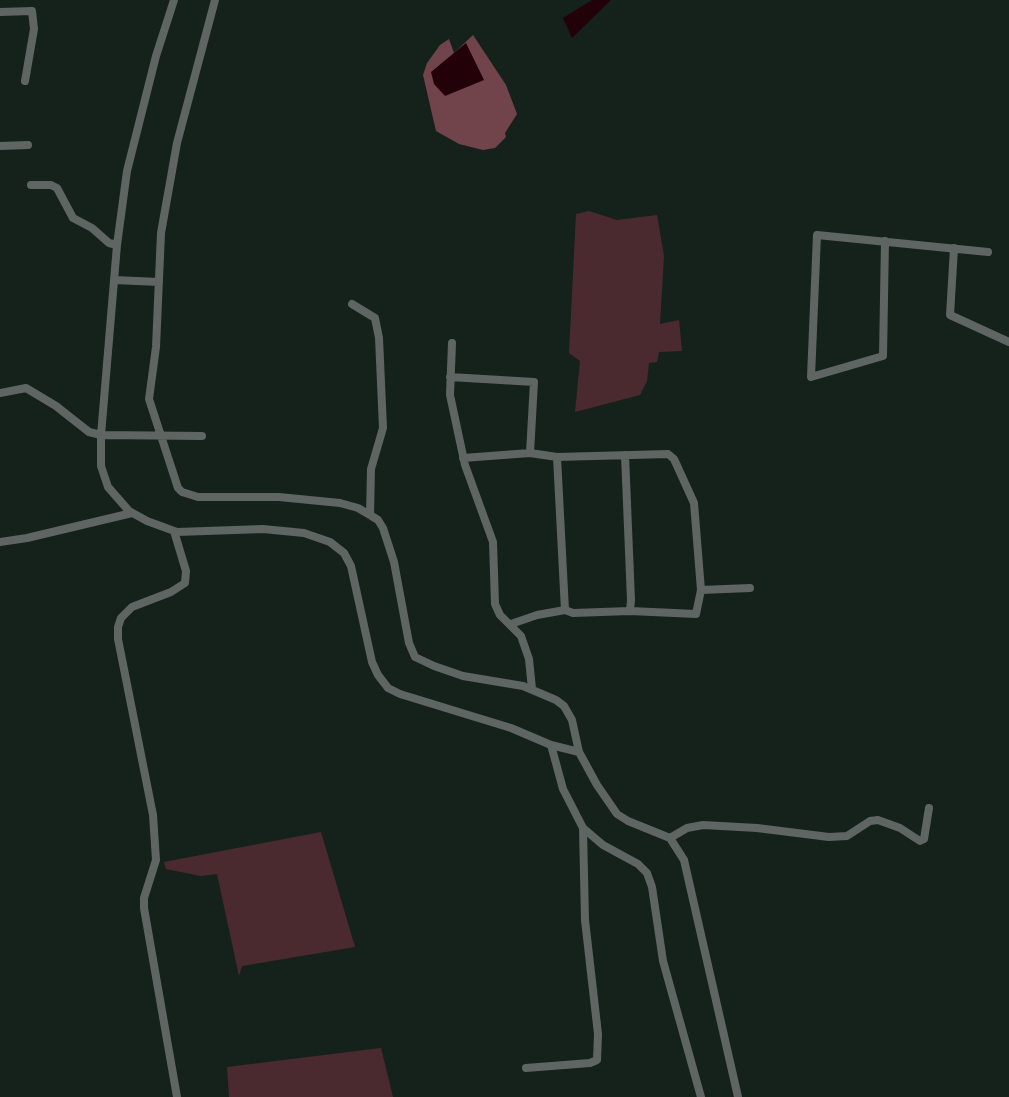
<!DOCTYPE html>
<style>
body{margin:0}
canvas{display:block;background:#15211b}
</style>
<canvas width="1009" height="1097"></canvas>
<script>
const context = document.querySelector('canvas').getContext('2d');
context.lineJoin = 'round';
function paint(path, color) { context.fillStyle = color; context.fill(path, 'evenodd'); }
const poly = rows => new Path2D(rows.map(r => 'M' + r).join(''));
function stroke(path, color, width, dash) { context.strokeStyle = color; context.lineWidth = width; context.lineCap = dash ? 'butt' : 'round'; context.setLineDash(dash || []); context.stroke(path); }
paint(poly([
 [589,211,617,220,657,215,664,256,660,324,679,320,682,351,659,352,657,362,649,363,647,381,640,395,575,412,580,361,569,353,576,214],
 [321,832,355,947,242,966,239,976,217,874,201,876,166,869,164,862],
 [381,1048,393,1097,229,1097,227,1067]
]), '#4b2a2f');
paint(poly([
 [473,35,506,85,517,114,505,133,506,137,495,148,483,150,459,144,436,131,423,75,427,63,440,45,449,39,454,53]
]), '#71444b');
paint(poly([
 [592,0,611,0,572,38,563,18],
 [466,43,484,80,445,96,434,84,431,72]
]), '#230109');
stroke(poly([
 [174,0,156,56,127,171,117,245,101,435,101,466,108,487,129,511,147,521,177,532,263,529,304,533,330,542,344,553,351,566,372,662,378,675,388,688,400,694,511,728,551,745,579,752,597,785,617,814,628,821,670,838,684,860,738,1097],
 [215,0,177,143,161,233,156,347,149,399,178,488,182,492,198,497,279,497,340,503,358,508,370,515,378,520,383,528,394,562,409,643,415,657,434,666,463,676,523,686,556,700,564,706,572,720,579,752],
 [0,12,32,11,34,29,25,81],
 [0,146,28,145],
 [31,185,51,185,57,188,73,218,92,228,109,243,117,245],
 [885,241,883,356,811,377,817,235,988,252],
 [954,248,950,315,1009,342],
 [114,280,159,282],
 [352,304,375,318,379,338,383,428,371,469,370,515],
 [452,343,450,395,465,465,493,542,495,604,500,615,521,636,529,659,532,689],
 [450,377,534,382,530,453],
 [0,393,26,388,56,406,89,432,101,435,202,436],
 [625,455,631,600,630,611],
 [557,457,565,610],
 [463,458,530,453,557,457,668,454,674,459,694,503,701,590,696,614,630,611,573,613,565,610,537,615,511,624],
 [174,531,186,571,185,583,171,592,132,607,121,618,118,627,118,639,153,815,156,860,144,898,144,908,177,1097],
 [0,542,27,538,132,513],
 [701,590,750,588],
 [551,745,563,789,583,828,603,845,638,864,647,873,652,887,663,961,701,1097],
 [670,838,687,828,703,825,757,828,829,837,847,836,870,821,878,820,900,828,920,841,924,839,929,808],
 [526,1068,590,1063,597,1060,598,1034,585,920,583,828]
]), '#5f6562', 8);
</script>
